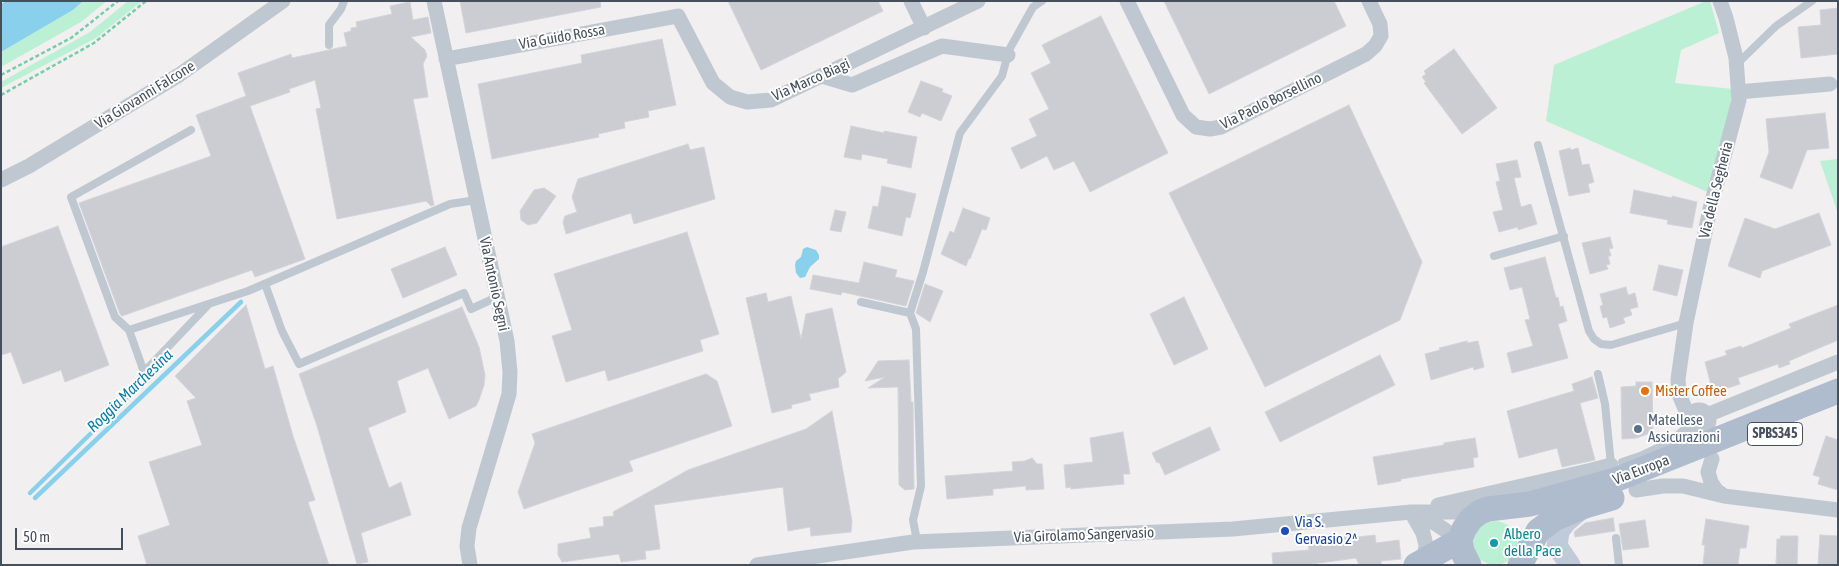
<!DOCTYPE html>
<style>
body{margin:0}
#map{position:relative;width:1839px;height:566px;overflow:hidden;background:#f1efef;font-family:"Asap Condensed",sans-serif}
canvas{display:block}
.frame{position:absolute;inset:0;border:2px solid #46505d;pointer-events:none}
.scale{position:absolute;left:15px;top:528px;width:108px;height:22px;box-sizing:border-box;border:2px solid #46505d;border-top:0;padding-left:6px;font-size:15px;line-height:18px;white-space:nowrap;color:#46505d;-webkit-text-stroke:4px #fff;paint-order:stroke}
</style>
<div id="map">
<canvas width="1839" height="566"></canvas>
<div class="frame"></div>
<div class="scale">50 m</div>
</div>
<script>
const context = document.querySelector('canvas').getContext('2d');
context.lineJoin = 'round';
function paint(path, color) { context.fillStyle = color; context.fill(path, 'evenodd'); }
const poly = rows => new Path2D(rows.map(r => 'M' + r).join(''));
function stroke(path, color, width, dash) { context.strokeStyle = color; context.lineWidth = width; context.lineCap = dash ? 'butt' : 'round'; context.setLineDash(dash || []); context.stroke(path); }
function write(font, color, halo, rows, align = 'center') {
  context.font = font + ' "Asap Condensed",sans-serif'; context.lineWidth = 4; context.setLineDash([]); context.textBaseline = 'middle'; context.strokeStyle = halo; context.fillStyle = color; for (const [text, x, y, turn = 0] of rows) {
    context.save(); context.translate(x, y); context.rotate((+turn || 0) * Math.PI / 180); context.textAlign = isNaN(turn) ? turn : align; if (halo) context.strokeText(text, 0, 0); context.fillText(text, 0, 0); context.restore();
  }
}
paint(poly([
 [83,1,107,1,81,22,1,67,1,52,73,10],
 [128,1,142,1,96,38,1,88,1,82,90,32],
 [1706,1,1710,1,1719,33,1681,50,1675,83,1733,89,1730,111,1712,194,1546,121,1554,65],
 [1838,159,1838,214,1820,161],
 '1473 543a22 22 0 1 1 44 0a22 22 0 1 1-44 0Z'
]), '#bcf0d4');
paint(poly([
 [6,1,83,1,73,10,1,52,1,4],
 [807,247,816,250,819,255,819,259,810,267,805,277,800,278,796,273,795,265,796,261,801,257,803,249]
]), '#89d0ed');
stroke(poly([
 [30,493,129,396],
 [35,498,241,302]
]), '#89d0ed', 4.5);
const building = poly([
 [460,1,600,1,601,7,466,33,460,1],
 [728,1,878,1,883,11,761,70,728,1],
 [1164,1,1334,1,1346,26,1209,94,1164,1],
 [410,2,413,20,428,17,431,33,411,37,425,50,427,56,423,64,428,97,413,99,434,205,431,206,426,201,337,219,316,109,321,108,315,80,289,89,290,92,250,106,305,259,255,277,252,270,122,316,120,314,79,203,211,156,196,115,246,96,238,73,291,54,292,58,347,46,344,33,351,31,351,28,357,27,356,22,392,14,390,6,410,2],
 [1838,8,1838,54,1801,58,1798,27,1821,25,1820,10,1838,8],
 [1101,16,1168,153,1090,192,1074,161,1054,170,1047,156,1021,169,1011,148,1037,136,1029,119,1049,109,1031,73,1051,63,1042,45,1101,16],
 [662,39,676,105,648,111,649,117,624,122,625,128,598,134,599,137,492,159,478,84,582,63,581,55,662,39],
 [1454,49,1497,108,1462,134,1424,83,1426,82,1422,77,1426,74,1424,71,1454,49],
 [921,81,943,89,942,92,952,96,941,121,922,113,920,117,908,112,921,81],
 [1349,105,1422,262,1400,320,1265,387,1169,193,1349,105],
 [1825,113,1829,148,1807,150,1792,189,1760,177,1769,152,1766,119,1825,113],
 [851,126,884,133,884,131,917,137,911,168,887,163,888,159,862,154,861,160,844,157,851,126],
 [688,144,690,150,704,147,715,199,634,224,631,213,566,234,563,222,565,216,577,212,572,197,578,179,688,144],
 [1570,148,1571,150,1578,148,1582,165,1589,164,1594,182,1588,184,1590,192,1569,196,1559,151,1570,148],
 [1517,160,1521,177,1514,178,1521,207,1531,204,1537,224,1518,230,1518,227,1499,232,1493,212,1503,210,1496,182,1500,181,1496,164,1517,160],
 [882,186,916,194,910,218,906,217,902,236,868,228,873,206,878,207,882,186],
 [544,188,556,196,537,223,528,225,521,220,520,211,534,190,544,188],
 [1634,190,1672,198,1672,196,1697,202,1692,228,1667,224,1668,220,1630,213,1634,190],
 [963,208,990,218,986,230,982,229,970,259,969,258,966,266,941,254,950,231,954,233,963,208],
 [835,210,846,212,841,232,830,230,835,210],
 [1819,213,1831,245,1762,271,1760,278,1728,266,1745,218,1775,229,1819,213],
 [58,226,109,365,65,382,61,370,23,384,11,352,1,355,1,247,58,226],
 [687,232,719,334,700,340,703,351,608,381,605,370,566,382,552,336,572,330,554,274,687,232],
 [1610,237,1613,248,1609,249,1611,256,1608,256,1610,264,1606,265,1608,269,1590,274,1582,243,1610,237],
 [445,247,457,275,403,298,391,269,445,247],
 [1545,257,1556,298,1558,297,1560,307,1563,306,1567,321,1558,324,1568,358,1512,373,1507,353,1533,346,1525,320,1530,319,1522,287,1510,290,1504,268,1545,257],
 [864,262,897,270,895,277,914,281,906,306,842,292,841,295,810,289,813,275,859,283,864,262],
 [1659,265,1683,270,1677,296,1653,290,1659,265],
 [925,284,943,291,930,322,916,313,925,284],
 [1626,287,1628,295,1635,293,1638,307,1630,309,1632,315,1623,318,1625,323,1610,328,1607,317,1603,318,1600,306,1603,305,1600,294,1626,287],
 [766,293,768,302,791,296,801,339,806,314,832,308,846,372,838,379,839,387,809,394,811,400,791,405,792,408,772,413,746,298,766,293],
 [1184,297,1208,349,1174,365,1150,314,1184,297],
 [246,305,265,369,273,366,293,436,315,500,308,502,329,565,147,565,138,536,170,525,149,462,202,445,187,401,196,398,175,376,246,305],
 [1838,305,1838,340,1789,361,1790,364,1779,368,1778,364,1738,378,1740,384,1713,393,1705,362,1727,355,1725,351,1741,346,1742,348,1791,328,1789,324,1838,305],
 [462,307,479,347,485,375,484,385,479,400,476,406,449,419,428,368,397,381,406,412,368,428,389,488,401,482,411,515,361,533,368,562,357,564,317,426,299,374,462,307],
 [1467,341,1467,343,1478,341,1484,367,1474,370,1473,367,1431,380,1425,354,1440,350,1439,348,1467,341],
 [1380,355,1395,385,1280,442,1265,412,1380,355],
 [909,360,911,402,913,402,914,489,905,490,899,485,898,387,868,388,885,377,865,381,878,361,909,360],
 [706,374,717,381,732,426,629,461,633,471,524,509,518,492,535,443,532,434,706,374],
 [1592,377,1598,398,1580,403,1595,460,1562,467,1557,448,1519,458,1507,411,1574,391,1572,384,1592,377],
 [1636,382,1652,382,1653,432,1637,438,1622,439,1621,387,1636,386,1636,382],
 [832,411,852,521,851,532,811,536,810,527,788,531,783,487,654,505,660,549,645,551,646,559,621,562,619,554,562,562,558,555,558,544,591,538,589,528,604,526,603,517,614,516,613,512,688,470,806,429,832,411],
 [1210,427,1220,450,1165,475,1159,462,1157,463,1152,453,1210,427],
 [1123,432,1130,474,1123,474,1124,484,1071,489,1071,487,1066,488,1064,465,1093,462,1090,438,1123,432],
 [1826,436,1838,440,1838,490,1818,484,1820,477,1813,475,1826,436],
 [1475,438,1478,457,1473,458,1474,467,1401,479,1401,481,1378,485,1373,457,1444,445,1444,443,1475,438],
 [1032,458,1037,464,1042,464,1044,489,1026,490,1026,486,993,489,993,495,947,499,945,476,1013,471,1012,462,1025,461,1032,458],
 [1613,518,1615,531,1575,537,1574,532,1585,523,1613,518],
 [1706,519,1749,526,1746,548,1740,548,1738,565,1703,565,1705,545,1702,545,1706,519],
 [1645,520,1649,547,1623,550,1619,524,1645,520],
 [1357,535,1357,537,1375,535,1376,543,1399,540,1401,559,1381,561,1381,565,1359,565,1356,558,1304,565,1273,565,1272,553,1309,550,1308,541,1357,535],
 [1820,535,1838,536,1838,565,1818,565,1820,535],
 [1781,536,1798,536,1797,565,1776,565,1777,539,1780,539,1781,536]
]);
paint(building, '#cbcdd3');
stroke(building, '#d3d4da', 1);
stroke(poly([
 [1,75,71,38,118,1],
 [1,95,94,43,146,1]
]), '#74cea9', 2.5, [4, 2.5]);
stroke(poly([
 [329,45,329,25,341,9,344,1],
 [1737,64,1776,26,1812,1],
 [1538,145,1589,331,1594,339,1601,344,1611,345,1686,323],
 [1494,256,1564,236],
 [265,284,282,331,299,364,464,293,471,309,497,297],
 [861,302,910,313,923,272,960,133,1002,76,1009,50,1033,7,1042,1],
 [208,305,144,372,129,330,248,291,450,204,476,200],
 [910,313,916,329,921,486,913,520,917,541],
 [129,330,115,317,71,197,191,130],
 [1598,374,1605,404,1611,465],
 [1622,462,1640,456,1661,446,1677,436,1690,424],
 [1616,538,1619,565]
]), '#bfc8d1', 8);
stroke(poly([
 [434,1,507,341,510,372,509,394,502,418,469,528,467,546,470,565],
 [911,1,924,28],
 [1127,1,1183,115,1196,127,1210,129,1221,127,1366,54,1375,46,1381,36,1380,24,1369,1],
 [446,59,678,16,713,83,730,97,747,102,771,100,978,1],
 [822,76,852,85,942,46,1008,55],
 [1738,92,1830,84],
 [1,180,29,166,179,75,283,1],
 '1689 420a10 10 0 1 1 20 0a10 10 0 1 1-20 0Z',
 [1707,415,1838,362],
 [1689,418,1679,394,1678,379,1686,323,1710,209,1739,100,1736,58,1726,18,1720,1],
 [1712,459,1708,472,1711,482,1716,490,1723,495],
 [1636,490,1663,486,1683,486,1724,496,1838,510],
 [1438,505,1592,470,1611,465],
 [1411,512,1423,533,1426,545,1424,562],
 [1415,514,1436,524,1460,540],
 [757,565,913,542,1233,529,1411,512,1480,512]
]), '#bfc8d1', 15);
stroke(poly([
 [1570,565,1557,546,1559,531,1566,522,1579,511]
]), '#c1cad8', 21);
stroke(poly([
 [1416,565,1460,540],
 [1469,565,1462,551,1460,540,1464,529,1471,519,1480,512,1488,509,1530,504,1615,480,1838,391],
 [1520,565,1538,531,1554,519,1585,506,1612,498]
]), '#aebcce', 25);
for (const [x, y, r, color] of [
 [1645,391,5,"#e8710a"],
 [1638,429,5,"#5c6f8a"],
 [1285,531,5,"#1a4fb4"],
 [1494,543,5,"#0f9aa8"]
]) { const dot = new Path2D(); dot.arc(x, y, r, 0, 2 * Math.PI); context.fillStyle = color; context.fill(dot); stroke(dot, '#fff', 2); }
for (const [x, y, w] of [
 [1775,434,55]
]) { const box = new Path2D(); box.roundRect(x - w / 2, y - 11.5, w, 23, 4); context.fillStyle = '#fff'; context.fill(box); stroke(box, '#46505d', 1); }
write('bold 14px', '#46505d', null, [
 ["SPBS345",1775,434]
]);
write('15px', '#46505d', '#fff', [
 ["Via Guido Rossa",562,37,-10],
 ["Via Marco Biagi",811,80,-24],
 ["Via Giovanni Falcone",145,95,-32],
 ["Via Paolo Borsellino",1271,101,-26],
 ["Via della Segheria",1716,190,-76],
 ["Via Antonio Segni",494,284,78],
 ["Via Europa",1641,470,-21],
 ["Via Girolamo Sangervasio",1084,535,-2]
]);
write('15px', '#c56008', '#fff', [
 ["Mister Coffee",1655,391]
], 'left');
write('15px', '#4e5e75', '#fff', [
 ["Matellese",1648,420],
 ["Assicurazioni",1648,437]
], 'left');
write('15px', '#164399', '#fff', [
 ["Via S.",1295,522],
 ["Gervasio 2^",1295,539]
], 'left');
write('15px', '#0d838f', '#fff', [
 ["Albero",1504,534],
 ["della Pace",1504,551]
], 'left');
write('italic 16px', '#0a7dac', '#fff', [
 ["Roggia Marchesina",130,391,-44]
]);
</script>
